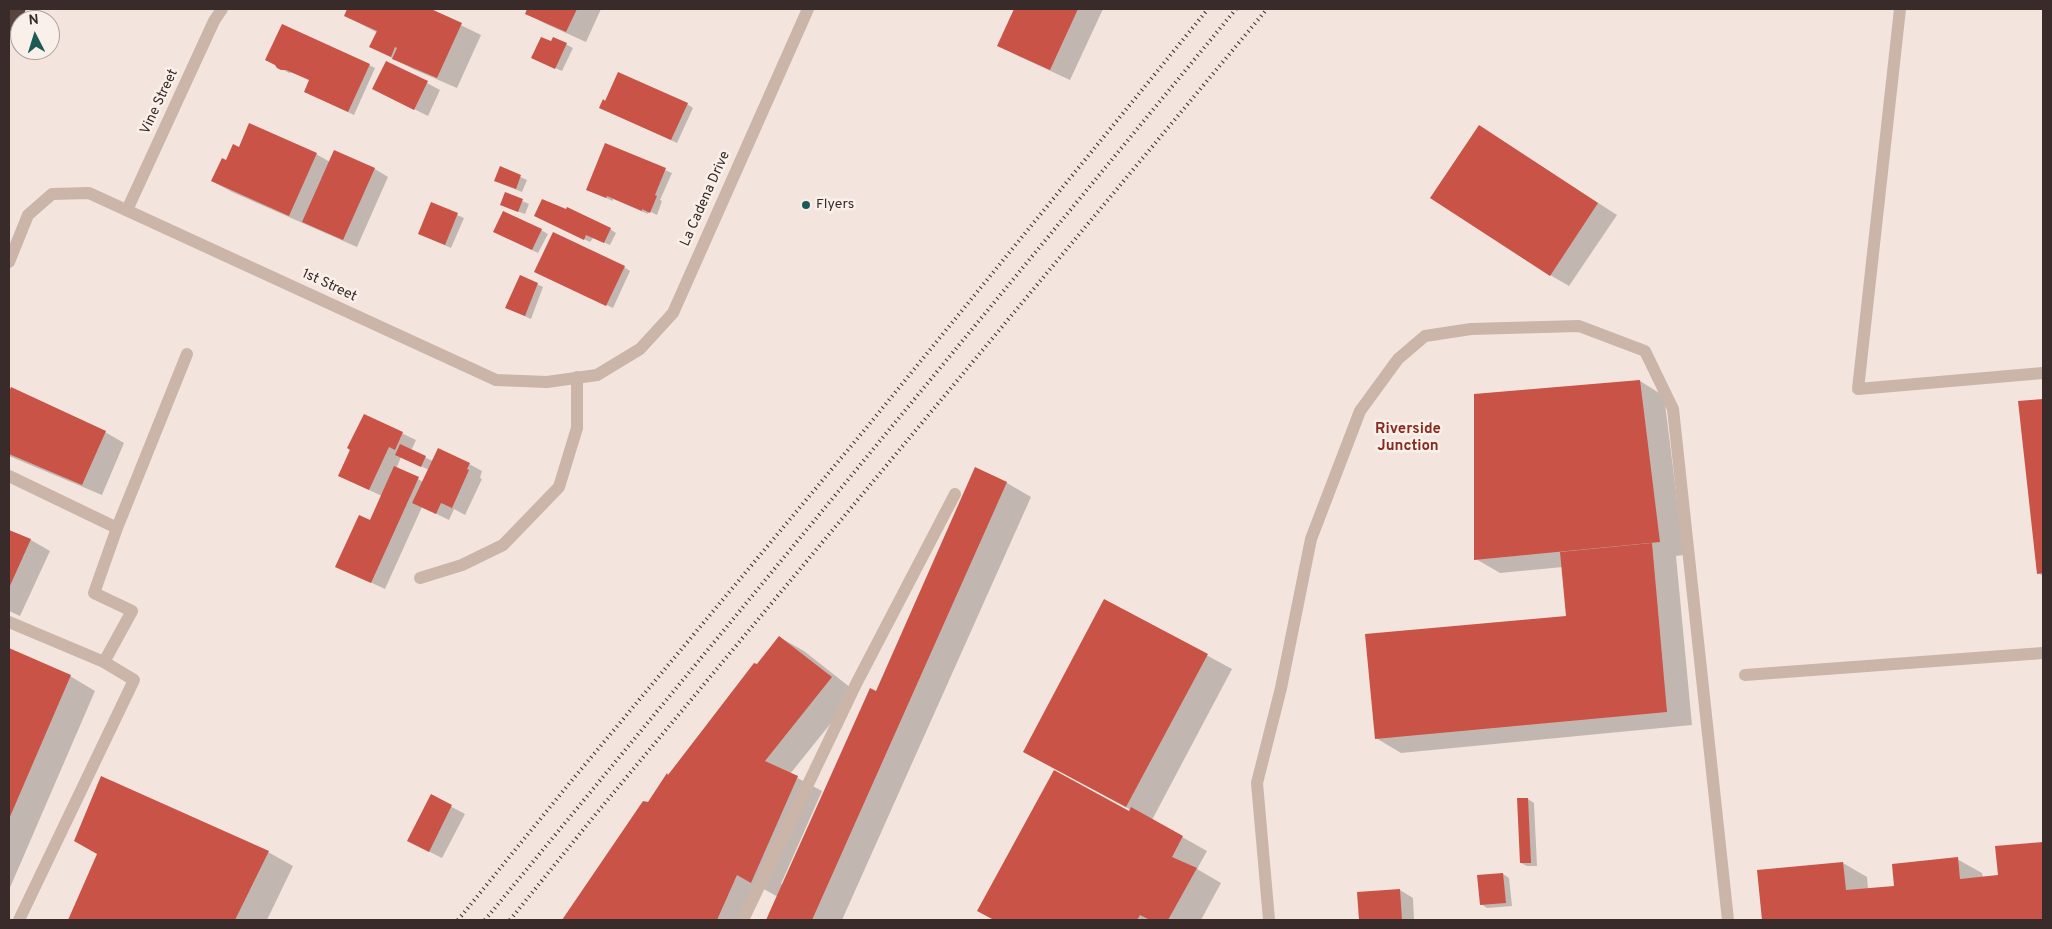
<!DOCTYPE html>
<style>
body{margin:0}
#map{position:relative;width:2052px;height:929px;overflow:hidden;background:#f3e5dd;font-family:Overpass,sans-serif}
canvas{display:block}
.frame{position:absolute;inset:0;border:10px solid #382b29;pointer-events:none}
.north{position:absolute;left:10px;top:10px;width:50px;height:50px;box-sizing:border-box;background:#faf0ea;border:1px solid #aca19d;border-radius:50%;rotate:355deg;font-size:14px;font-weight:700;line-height:20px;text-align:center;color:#382b29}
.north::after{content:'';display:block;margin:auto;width:18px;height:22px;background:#1d5b56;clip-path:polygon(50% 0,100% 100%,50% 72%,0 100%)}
</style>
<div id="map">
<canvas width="2052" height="929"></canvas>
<div class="frame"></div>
<div class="north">N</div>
</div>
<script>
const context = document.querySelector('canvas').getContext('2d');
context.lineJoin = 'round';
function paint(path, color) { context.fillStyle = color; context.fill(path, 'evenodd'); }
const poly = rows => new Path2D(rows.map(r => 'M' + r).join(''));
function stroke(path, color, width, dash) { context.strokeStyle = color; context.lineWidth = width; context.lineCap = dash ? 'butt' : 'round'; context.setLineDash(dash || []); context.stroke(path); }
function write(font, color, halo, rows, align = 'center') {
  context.font = font + ' Overpass,sans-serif'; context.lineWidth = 5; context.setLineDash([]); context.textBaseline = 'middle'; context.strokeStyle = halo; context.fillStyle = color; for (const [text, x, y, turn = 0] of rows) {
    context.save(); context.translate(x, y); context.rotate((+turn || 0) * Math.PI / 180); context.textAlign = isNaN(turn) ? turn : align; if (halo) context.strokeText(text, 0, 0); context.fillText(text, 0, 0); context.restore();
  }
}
paint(poly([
 [349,9,428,9,481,35,457,88,413,69,371,47,378,33,345,16],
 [528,9,601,9,586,42,546,24,526,13],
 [1015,9,1103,9,1070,80,1018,56,998,45],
 [554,38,573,48,562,71,539,61],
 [369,65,375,68,354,115,312,95,311,80,293,72,289,73,278,67],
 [427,83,440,90,428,116,374,89],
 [687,104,693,108,677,143,607,111],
 [1479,126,1617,215,1569,286,1550,275],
 [606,145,672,173,660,200,662,201,657,215,649,211,648,214,613,199,613,201,588,190],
 [240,148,316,154,330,162,375,169,388,177,357,247,232,192,212,181],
 [501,168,527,180,522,192,502,184],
 [506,194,529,204,525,214,508,208],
 [432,204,464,218,451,248,426,237],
 [542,219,610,229,616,233,610,245,593,238,590,242],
 [541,230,548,234,538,253,501,235],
 [624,267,630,271,613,308,542,275],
 [537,284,543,287,531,319,513,311],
 [1640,381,1664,396,1684,555,1676,556,1692,725,1401,753,1376,738,1567,617,1563,567,1500,573,1476,559],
 [12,389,105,432,124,443,102,495,9,456,9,395],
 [2043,400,2043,576,2038,573,2019,402],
 [364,415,416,440,411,451,433,461,469,464,482,471,480,478,482,479,465,515,454,509,449,520,422,507,385,589,337,567,370,521,382,496,339,476],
 [401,457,429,470,424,482,396,469],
 [975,469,1007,483,1031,497,842,920,768,920,778,897,762,888,747,920,563,920,643,802,649,804,668,775,779,637,804,651,856,692,790,774,822,791,781,884,783,885,877,693],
 [9,531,31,540,50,551,20,616,9,611],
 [1105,600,1232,669,1152,820,1207,851,1197,869,1221,883,1201,920,995,920,978,910,1130,813,1131,810,1024,752],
 [9,650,70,676,95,691,9,890],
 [431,796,465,814,442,858,422,848],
 [1528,799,1534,803,1537,866,1527,866,1521,863],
 [2043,843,2043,920,1763,920,1758,871,1843,863,1867,877,1868,889,1896,887,1957,859,1982,873,1983,878,1999,877,1996,847],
 [268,852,293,866,267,920,69,920,98,854],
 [1503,874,1509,878,1512,906,1487,908,1481,904],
 [1400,890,1413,898,1414,920,1360,920,1358,893]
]), '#0003');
paint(poly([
 [347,9,431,9,462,23,437,78,392,59,397,48,395,47,391,57,369,47,377,31,344,16],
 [527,9,577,9,566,32,525,14],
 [1014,9,1078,9,1050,70,997,46],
 [282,24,370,64,348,112,304,92,309,80,286,70,281,70,277,68,275,65,265,60],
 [541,37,551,41,553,37,567,43,555,69,531,58],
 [386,61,428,81,414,110,372,89],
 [618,72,688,103,671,140,599,108,603,99,605,101],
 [249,123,317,153,289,216,211,181,222,158,226,160,233,144,239,147],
 [1479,125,1598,203,1550,276,1430,198],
 [605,143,666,168,655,195,657,196,650,213,642,209,642,211,607,196,606,198,586,190],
 [334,150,375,168,343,240,302,222],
 [500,166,521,175,516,189,494,181],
 [505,192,523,199,518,212,500,205],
 [542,199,566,209,567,207,611,228,604,243,586,235,584,240,534,216],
 [431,202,458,213,445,245,418,234],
 [503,211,542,229,532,250,493,232],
 [553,232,625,266,606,306,534,272],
 [520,275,538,283,525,316,505,308],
 [1640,380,1660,542,1474,560,1474,394],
 [11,387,106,431,82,485,9,454,9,392],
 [2043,399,2043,573,2037,574,2018,401],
 [364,414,403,432,395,450,389,447,369,490,338,476,350,450,347,448],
 [400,444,426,456,421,467,395,455],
 [438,448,470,463,467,469,469,470,452,508,441,503,436,514,412,503],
 [394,466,419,477,371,583,335,567,359,515,370,520],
 [975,467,1007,482,812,920,766,920,870,688,876,691],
 [9,530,31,539,9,588],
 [1652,543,1667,712,1375,739,1365,634,1566,616,1560,552],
 [1104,599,1208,654,1126,807,1023,752],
 [779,636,832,677,765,761,798,776,751,883,737,875,717,920,562,920,643,801,648,802,667,773,668,775,754,663,757,664],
 [9,648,71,675,9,819],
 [1054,770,1129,811,1131,807,1183,836,1172,857,1197,868,1168,920,1150,920,1140,915,1137,920,994,920,977,911],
 [101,776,269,851,235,920,68,920,97,854,74,841],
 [431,794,452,805,429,852,407,841],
 [1517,798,1528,798,1531,863,1520,863],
 [2043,842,2043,920,1762,920,1757,870,1843,862,1846,890,1894,886,1892,864,1958,857,1960,879,1998,875,1995,846],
 [1503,873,1506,903,1480,905,1477,875],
 [1400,889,1402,920,1359,920,1357,892]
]), '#c85346');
stroke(poly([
 [1900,9,1858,389,2043,373],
 [9,476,117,528,187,354],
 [420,578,462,565,503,545,559,487,577,428,577,377],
 [9,622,104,662,134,680,19,920],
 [104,662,132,611,94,593,117,528],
 [1745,675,2043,653],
 [743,920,856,684,955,494],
 [1269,920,1257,783,1281,688,1311,539,1360,411,1398,359,1425,336,1471,329,1579,326,1645,351,1673,409,1728,920]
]), '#cbb4a8', 12);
stroke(poly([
 [127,210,214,21,222,9],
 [9,262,28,215,52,194,89,193,496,380,547,382,597,375]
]), '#cbb4a8', 12);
stroke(poly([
 [597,375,640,349,673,313,808,9]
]), '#cbb4a8', 12);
stroke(poly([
 [9,29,18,9]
]), '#594440', 15);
stroke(poly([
 [458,920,568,785,867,427,1208,9],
 [485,920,1236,9],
 [510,920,595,815,1267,9]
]), '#382b29', 4, [1, 4]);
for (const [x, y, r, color] of [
 [806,205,5,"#1d5b56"]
]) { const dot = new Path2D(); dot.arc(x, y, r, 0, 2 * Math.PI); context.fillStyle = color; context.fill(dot); stroke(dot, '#faf0ea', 2); }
write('14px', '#382b29', '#faf0ea', [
 ["Vine Street",160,102,-65],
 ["La Cadena Drive",706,199,-66],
 ["1st Street",329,286,25]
]);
write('14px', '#382b29', '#faf0ea', [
 ["Flyers",816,205]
], 'left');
write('bold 15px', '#892a20', '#faf0ea', [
 ["Riverside",1408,430],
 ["Junction",1408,447]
]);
</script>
